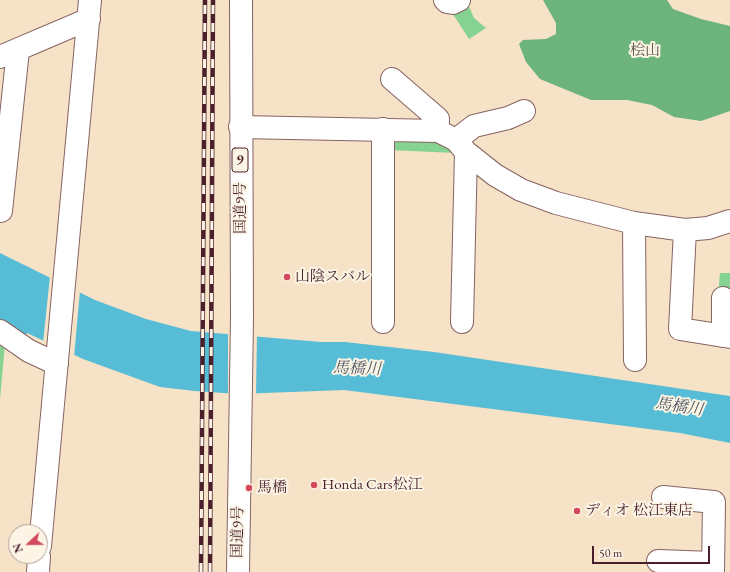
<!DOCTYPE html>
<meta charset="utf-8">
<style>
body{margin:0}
#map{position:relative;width:730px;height:572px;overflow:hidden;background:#f6e2c7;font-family:"EB Garamond",serif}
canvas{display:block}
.north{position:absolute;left:8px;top:524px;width:40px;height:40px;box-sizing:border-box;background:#fcf5e5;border:1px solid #b59f9b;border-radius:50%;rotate:248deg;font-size:11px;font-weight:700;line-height:16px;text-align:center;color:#4a1f2b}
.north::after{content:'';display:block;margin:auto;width:14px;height:18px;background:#d1495b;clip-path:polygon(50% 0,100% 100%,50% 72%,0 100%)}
.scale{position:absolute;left:592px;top:546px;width:118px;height:18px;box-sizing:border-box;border:2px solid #4a1f2b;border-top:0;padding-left:5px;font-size:12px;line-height:14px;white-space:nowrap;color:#4a1f2b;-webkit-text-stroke:3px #fcf5e5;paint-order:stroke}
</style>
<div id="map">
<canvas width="730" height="572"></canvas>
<div class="north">N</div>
<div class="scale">50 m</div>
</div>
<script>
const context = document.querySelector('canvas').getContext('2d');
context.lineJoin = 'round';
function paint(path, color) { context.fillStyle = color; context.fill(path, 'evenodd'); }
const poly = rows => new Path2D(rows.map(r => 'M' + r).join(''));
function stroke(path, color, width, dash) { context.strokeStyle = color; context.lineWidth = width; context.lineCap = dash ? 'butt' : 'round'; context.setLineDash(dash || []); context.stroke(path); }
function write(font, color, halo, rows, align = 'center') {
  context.font = font + ' "EB Garamond","Noto Serif JP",serif'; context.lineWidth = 4; context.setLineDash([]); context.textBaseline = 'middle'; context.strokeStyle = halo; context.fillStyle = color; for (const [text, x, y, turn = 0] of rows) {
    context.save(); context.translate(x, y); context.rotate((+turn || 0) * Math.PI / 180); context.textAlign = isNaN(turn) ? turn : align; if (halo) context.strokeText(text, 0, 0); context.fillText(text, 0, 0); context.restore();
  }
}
paint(poly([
 [467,2,474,18,486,28,469,39,451,11],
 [388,136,438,138,456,153,388,150],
 [720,273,730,273,730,296,718,296],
 [0,340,5,343,0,400]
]), '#85d291');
paint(poly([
 [543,0,667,0,673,9,701,19,730,26,730,111,701,121,674,117,652,105,627,100,591,100,540,79,526,62,519,44,523,40,546,39,556,34,556,23]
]), '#6cb47b');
paint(poly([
 [0,253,95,300,146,319,191,331,321,342,345,342,434,352,730,396,730,443,680,433,344,390,238,394,195,391,160,387,83,359,27,333,25,336,0,321]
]), '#57bcd5');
paint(poly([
 [50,276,80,291,74,357,43,343],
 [228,332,257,334,256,395,228,395]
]), '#f6e2c7');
const minor = poly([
 [445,0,447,2,453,3,459,0],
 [0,57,89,19],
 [392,79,436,117,438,119,438,131],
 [240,127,438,131,456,140,466,152,495,175,521,190,556,203,634,223,685,230,708,228,730,221],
 [383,129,383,322],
 [456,140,474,126,508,118,524,111],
 [1,211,18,50],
 [634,223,635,360],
 [685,230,680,329,730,337],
 [462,322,466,152],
 [0,331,29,351,57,364],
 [723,336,723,298],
 [663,497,714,502,713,572],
 [40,546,90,0],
 [658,561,713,563],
 [38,572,39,556]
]);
const highway = poly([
 [238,572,242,319,241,0]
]);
stroke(minor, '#866362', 24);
stroke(highway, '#866362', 24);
stroke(minor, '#fff', 22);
stroke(highway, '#fff', 22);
const rail = poly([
 [201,572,205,0],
 [210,572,213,0]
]);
stroke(rail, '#4a1f2b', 4.5);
stroke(rail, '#fcf5e5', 3, [9]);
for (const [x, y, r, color] of [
 [287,277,4,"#d1495b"],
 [314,485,4,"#d1495b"],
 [249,488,4,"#d1495b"],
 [577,511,4,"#d1495b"]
]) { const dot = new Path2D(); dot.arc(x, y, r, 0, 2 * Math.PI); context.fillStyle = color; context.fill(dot); stroke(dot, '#fcf5e5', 1.5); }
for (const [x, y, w] of [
 [240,160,16]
]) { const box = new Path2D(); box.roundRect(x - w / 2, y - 12, w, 24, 3); context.fillStyle = '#fcf5e5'; context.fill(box); stroke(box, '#4a1f2b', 1); }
write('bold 14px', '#4a1f2b', null, [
 ["9",240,160]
]);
write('15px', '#5c554a', '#fcf5e5', [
 ["桧山",645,51]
]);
write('15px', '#4a1f2b', '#fcf5e5', [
 ["国道9号",241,208,-90],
 ["国道9号",238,532,-89]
]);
write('15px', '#4a1f2b', '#fcf5e5', [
 ["山陰スバル",295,277],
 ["Honda Cars松江",322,485],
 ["馬橋",257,488],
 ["ディオ 松江東店",585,511]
], 'left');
write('italic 16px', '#4f5666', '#fcf5e5', [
 ["馬橋川",357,369,2],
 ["馬橋川",679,407,8]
]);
</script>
